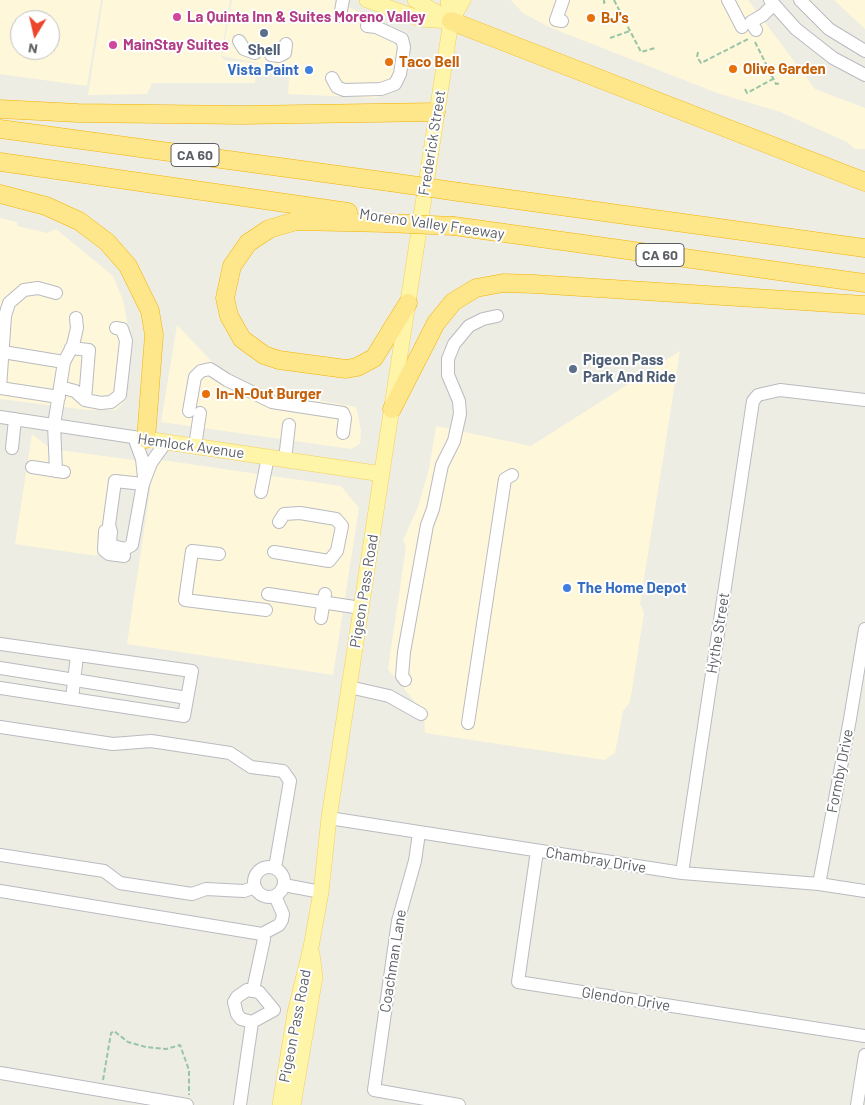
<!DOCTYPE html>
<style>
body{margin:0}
#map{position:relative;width:865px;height:1105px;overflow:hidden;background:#eeede3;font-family:Barlow,sans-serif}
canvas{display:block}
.north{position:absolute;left:10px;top:10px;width:50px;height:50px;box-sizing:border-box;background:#fff;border:1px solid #bebfc1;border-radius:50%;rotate:189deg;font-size:14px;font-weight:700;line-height:20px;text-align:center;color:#5c5f64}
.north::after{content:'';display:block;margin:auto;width:18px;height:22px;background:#ec452c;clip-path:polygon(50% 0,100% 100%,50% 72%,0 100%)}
</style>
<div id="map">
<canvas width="865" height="1105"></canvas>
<div class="north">N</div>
</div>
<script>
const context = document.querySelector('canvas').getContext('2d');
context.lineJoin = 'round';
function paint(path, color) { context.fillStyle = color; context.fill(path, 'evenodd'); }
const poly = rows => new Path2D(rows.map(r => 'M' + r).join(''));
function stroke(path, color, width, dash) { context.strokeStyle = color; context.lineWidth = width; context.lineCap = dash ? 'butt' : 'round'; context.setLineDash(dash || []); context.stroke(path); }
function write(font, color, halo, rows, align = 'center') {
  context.font = font + ' Barlow,sans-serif'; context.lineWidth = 4; context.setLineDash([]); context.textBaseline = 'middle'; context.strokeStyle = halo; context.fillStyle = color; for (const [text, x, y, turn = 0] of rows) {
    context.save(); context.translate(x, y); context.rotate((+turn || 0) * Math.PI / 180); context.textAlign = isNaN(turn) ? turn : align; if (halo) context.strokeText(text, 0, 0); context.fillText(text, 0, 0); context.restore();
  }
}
paint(poly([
 [0,0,101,0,87,86,0,74],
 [20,20,50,20,50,50,20,50],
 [103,0,230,0,221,56,224,60,264,64,222,56,232,0,334,0,378,21,409,39,406,68,400,88,376,98,288,94,290,68,270,65,269,73,256,75,255,83,152,83,147,94,88,95],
 [511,0,748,0,815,89,865,108,865,149,855,149,847,142,780,112,717,93,549,27,523,13],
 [834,0,865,0,865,29],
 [0,218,17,222,17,226,48,233,56,229,113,276,123,300,131,342,126,400,116,410,87,410,0,399],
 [177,325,216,366,229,376,255,389,356,407,361,430,360,444,351,449,161,422],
 [680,351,640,604,644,613,630,702,623,711,615,753,605,760,425,733,424,709,419,707,388,669,406,547,403,540,418,507,429,469,436,426,531,446],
 [32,434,51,449,134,460,155,459,341,486,359,508,333,675,127,644,151,484,136,487,108,484,97,556,15,544]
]), '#fef7d9');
const minor = poly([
 [728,0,742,27],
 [770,0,796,29,833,58,865,75],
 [800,0,829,29,865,51],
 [340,16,343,0],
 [562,21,556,20,563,0],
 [756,30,751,22,763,15,773,5],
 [239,41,244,49,255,53],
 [271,55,279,56,285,53,286,44],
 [332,78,337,87,344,90,381,89,395,84,400,74,404,47,402,39,376,27,367,26],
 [71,348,89,350,85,400],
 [3,352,64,362],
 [60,387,75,391,85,400,101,403,111,402,120,395,126,341,122,329,116,328],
 [0,388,5,316,9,303,24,290,38,288,56,293],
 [0,388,59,397],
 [189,411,195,377,201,371,210,369,227,380,272,402,343,413,345,418,343,433],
 [0,417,146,439],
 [134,437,142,459,144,477],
 [195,446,200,413],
 [12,448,15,419],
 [285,459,289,425],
 [32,467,64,472],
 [56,471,54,425,64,362,73,345,77,328,76,318],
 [143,484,132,545,125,549,113,546,110,541,111,532,109,525,115,481,143,484,151,463,166,442],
 [261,492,268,457],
 [105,531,104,550,109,554,124,556],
 [274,552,329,561,337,551,342,526,336,519,300,513,284,514,279,522],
 [219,554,192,551,185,600,266,610],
 [268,594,361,608],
 [321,618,325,594],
 [0,644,192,671,184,716,0,688],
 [0,668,187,698],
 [405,680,402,676,404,652,427,525,433,509,442,465,454,441,460,414,459,401,448,375,448,359,454,344,469,326,483,319,497,316],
 [349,687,389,696,421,714],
 [72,699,77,655],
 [468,723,505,479,512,475],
 [0,727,113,744,151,741,230,753,251,767,283,771,290,781,275,868],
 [329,818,682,873,819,884,865,891],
 [419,833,415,861,398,921,374,1090,459,1105],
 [537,851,518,982,865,1036],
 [0,855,104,871,120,883,192,894,206,889,244,891,255,887],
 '254 882a15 15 0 1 1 30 0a15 15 0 1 1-30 0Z',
 [682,873,753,401,758,395,780,390,865,400],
 [819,884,850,719,865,629],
 [284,885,321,892],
 [0,891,262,934,279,925,282,920,283,914,275,896],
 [247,990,259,992,274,1010,252,1022,241,1019,237,1014,234,1002,237,997,247,990],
 [253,990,264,939,262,934],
 [0,1073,187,1105],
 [240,1105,252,1022],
 [857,1105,865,1055]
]);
const major = poly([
 [367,0,421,19,451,21],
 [415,0,450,20],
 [451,21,463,0],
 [146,439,382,474],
 [280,1105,295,1013,311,947,321,892,329,818,451,21,448,0],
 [293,1105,315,977,312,954]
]);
const highway = poly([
 [451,21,865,182],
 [0,109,78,113,242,115,436,112],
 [0,129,390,182],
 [0,162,348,212],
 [459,192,865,248],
 [0,194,46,206,79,221,107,242,128,266,150,311,154,335,146,439],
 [386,223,296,221,269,229,248,243,232,266,225,298,229,316,242,339,264,355,279,360,346,369,357,367,374,358,408,303],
 [454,226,865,283],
 [392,409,436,323,453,302,476,288,503,283,534,284,865,305]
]);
stroke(minor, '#b9bbc0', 14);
stroke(major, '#f3cf58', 16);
stroke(highway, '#f2b200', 19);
stroke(poly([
 [604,0,604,3,606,0],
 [614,0,641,52,655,48],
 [615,13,619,10],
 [610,38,630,31],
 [755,42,776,84,781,83],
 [698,52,697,57,701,63,750,38],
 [745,89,747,93,773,79],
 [103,1080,111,1033,114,1031,128,1042,146,1047,166,1049,180,1045,189,1070,189,1095]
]), '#97c5a6', 2, [5, 2.5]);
stroke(minor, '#fff', 12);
stroke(major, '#fff5a8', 15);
stroke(highway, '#fee78b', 18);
const highwayBridge = poly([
 [390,182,459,192],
 [386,223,454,226]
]);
stroke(highwayBridge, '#f2b200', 19, []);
stroke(highwayBridge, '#fee78b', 18);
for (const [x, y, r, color] of [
 [177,17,5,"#d1479c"],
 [591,18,5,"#e8710a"],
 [264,33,5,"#5c6f8a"],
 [113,45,5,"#d1479c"],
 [389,62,5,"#e8710a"],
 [733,69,5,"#e8710a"],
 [309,70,5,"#3f7fe0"],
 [573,369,5,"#5c6f8a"],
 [206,394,5,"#e8710a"],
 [567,588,5,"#3f7fe0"]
]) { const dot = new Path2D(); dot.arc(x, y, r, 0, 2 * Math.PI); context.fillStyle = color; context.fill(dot); stroke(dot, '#fff', 2); }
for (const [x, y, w] of [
 [195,155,48],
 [660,255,48]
]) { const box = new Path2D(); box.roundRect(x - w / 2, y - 11.5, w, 23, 4); context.fillStyle = '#fff'; context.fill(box); stroke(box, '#5c5f64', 1); }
write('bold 14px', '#5c5f64', null, [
 ["CA 60",195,155],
 ["CA 60",660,255]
]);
write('bold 15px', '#b23c85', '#fff', [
 ["La Quinta Inn & Suites Moreno Valley",187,17],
 ["MainStay Suites",123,45]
], 'left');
write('bold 15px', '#c56008', '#fff', [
 ["BJ's",601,18],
 ["Taco Bell",399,62],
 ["Olive Garden",743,69],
 ["In-N-Out Burger",216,394]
], 'left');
write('bold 15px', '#4e5e75', '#fff', [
 ["Shell",264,50],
 ["Pigeon Pass",583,360,"left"],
 ["Park And Ride",583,377,"left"]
]);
write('bold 15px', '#366cbe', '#fff', [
 ["Vista Paint",299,70],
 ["The Home Depot",577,588,"left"]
], 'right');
write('15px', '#5c5f64', '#fff', [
 ["Frederick Street",432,143,-81],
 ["Moreno Valley Freeway",432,224,8],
 ["Hemlock Avenue",191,446,8],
 ["Pigeon Pass Road",364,591,-81],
 ["Hythe Street",718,633,-81],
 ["Formby Drive",840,771,-79],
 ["Chambray Drive",596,860,9],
 ["Coachman Lane",393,961,-81],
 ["Glendon Drive",626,999,9],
 ["Pigeon Pass Road",295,1026,-79]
]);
</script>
